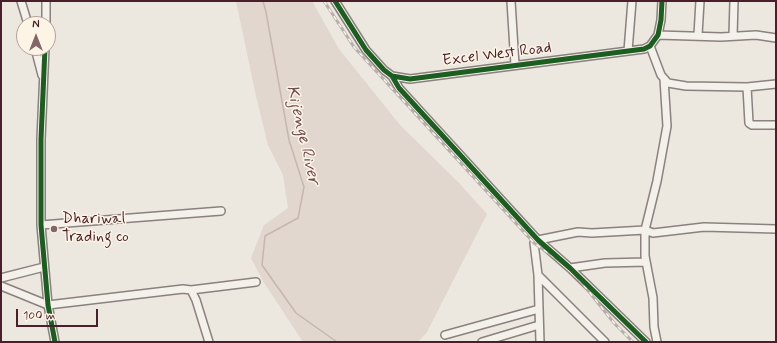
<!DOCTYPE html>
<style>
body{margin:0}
#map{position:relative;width:777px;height:343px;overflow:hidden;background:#ece7df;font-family:Mynerve,sans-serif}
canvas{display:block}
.frame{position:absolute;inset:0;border:2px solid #4a1f2b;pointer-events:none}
.north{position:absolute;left:16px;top:16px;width:40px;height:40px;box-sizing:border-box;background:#fcf5e5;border:1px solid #b59f9b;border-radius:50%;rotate:0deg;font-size:11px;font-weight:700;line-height:16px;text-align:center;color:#4a1f2b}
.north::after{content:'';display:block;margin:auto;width:14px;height:18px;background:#83656a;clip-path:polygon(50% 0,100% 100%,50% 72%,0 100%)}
.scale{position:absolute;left:16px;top:309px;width:82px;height:18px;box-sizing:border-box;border:2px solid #4a1f2b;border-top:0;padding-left:5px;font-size:12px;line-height:14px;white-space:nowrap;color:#4a1f2b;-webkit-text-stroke:3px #fcf5e5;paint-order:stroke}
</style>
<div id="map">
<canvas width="777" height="343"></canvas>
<div class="frame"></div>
<div class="north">N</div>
<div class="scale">100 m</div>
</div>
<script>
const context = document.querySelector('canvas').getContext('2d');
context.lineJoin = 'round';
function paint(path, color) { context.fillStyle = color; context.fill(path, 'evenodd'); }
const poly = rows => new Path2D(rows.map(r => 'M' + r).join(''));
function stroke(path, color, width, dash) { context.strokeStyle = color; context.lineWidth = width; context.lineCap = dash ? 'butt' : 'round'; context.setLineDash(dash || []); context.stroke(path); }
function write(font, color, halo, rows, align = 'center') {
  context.font = font + ' Mynerve,sans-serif'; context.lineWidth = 3; context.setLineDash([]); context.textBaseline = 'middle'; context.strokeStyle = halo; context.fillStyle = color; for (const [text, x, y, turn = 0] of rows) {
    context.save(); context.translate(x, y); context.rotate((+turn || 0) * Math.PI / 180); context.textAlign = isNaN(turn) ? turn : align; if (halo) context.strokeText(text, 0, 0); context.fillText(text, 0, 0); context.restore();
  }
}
paint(poly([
 [236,1,312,1,339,49,400,125,459,183,487,214,427,332,418,342,303,342,263,281,251,258,264,225,288,208,283,175,268,145,256,96]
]), '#e1d7ce');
stroke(poly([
 [263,1,266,12,289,140,304,187,298,218,265,236,262,265,296,313,337,342]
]), '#c6b6b0', 1.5);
const minor = poly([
 [21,1,28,24],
 [335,1,366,50,384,70,392,76,410,79,644,49,650,46,658,35,661,20,662,1],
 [511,1,515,65],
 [46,24,46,1],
 [658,35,721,37,756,35,776,38],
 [698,35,700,1],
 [733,36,734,1],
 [650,46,661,75,668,83,686,86,747,87,776,84],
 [35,48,42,75],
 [45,48,41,139,41,225,48,305,55,342],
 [628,51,632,1],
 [392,76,399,88,538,240,570,268,646,342],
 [747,87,749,123,752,125,776,125],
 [41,225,221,211],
 [538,240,578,232,592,233,645,230,653,233,704,227,776,229],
 [534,243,538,275,540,342],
 [570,268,605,263,646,262],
 [538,275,605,342],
 [1,278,44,267],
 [1,286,48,305,183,289,191,290,196,300,209,342],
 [191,290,256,282],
 [445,335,539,309],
 [482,342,539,325],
 [657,342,654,327,653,298,645,256,645,230,657,181,667,126,664,79]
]);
stroke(minor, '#8b817f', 10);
stroke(minor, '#f4f0ea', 7);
const rail = poly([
 [324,1,354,47,534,243,570,268,614,323,633,342]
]);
stroke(rail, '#b6afac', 3);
stroke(rail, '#fcf5e5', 1.5, [4.5]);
stroke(poly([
 [335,1,366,50,384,70,392,76,410,79,644,49,650,46,658,35,661,20,662,1],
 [45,48,41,139,41,225,48,305,55,342],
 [392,76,399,88,538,240,570,268,646,342]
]), '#1b5e20', 5);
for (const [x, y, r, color] of [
 [54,229,4,"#83656a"]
]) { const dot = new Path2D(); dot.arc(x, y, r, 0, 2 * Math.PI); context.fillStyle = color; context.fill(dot); stroke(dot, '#fcf5e5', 1.5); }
write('16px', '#4a1f2b', '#fcf5e5', [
 ["Excel West Road",497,55,-7]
]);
write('16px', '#4a1f2b', '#fcf5e5', [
 ["Dhariwal",62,220],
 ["Trading co",62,238]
], 'left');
write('italic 17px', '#704c53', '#fcf5e5', [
 ["Kijenge River",302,135,77]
]);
</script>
